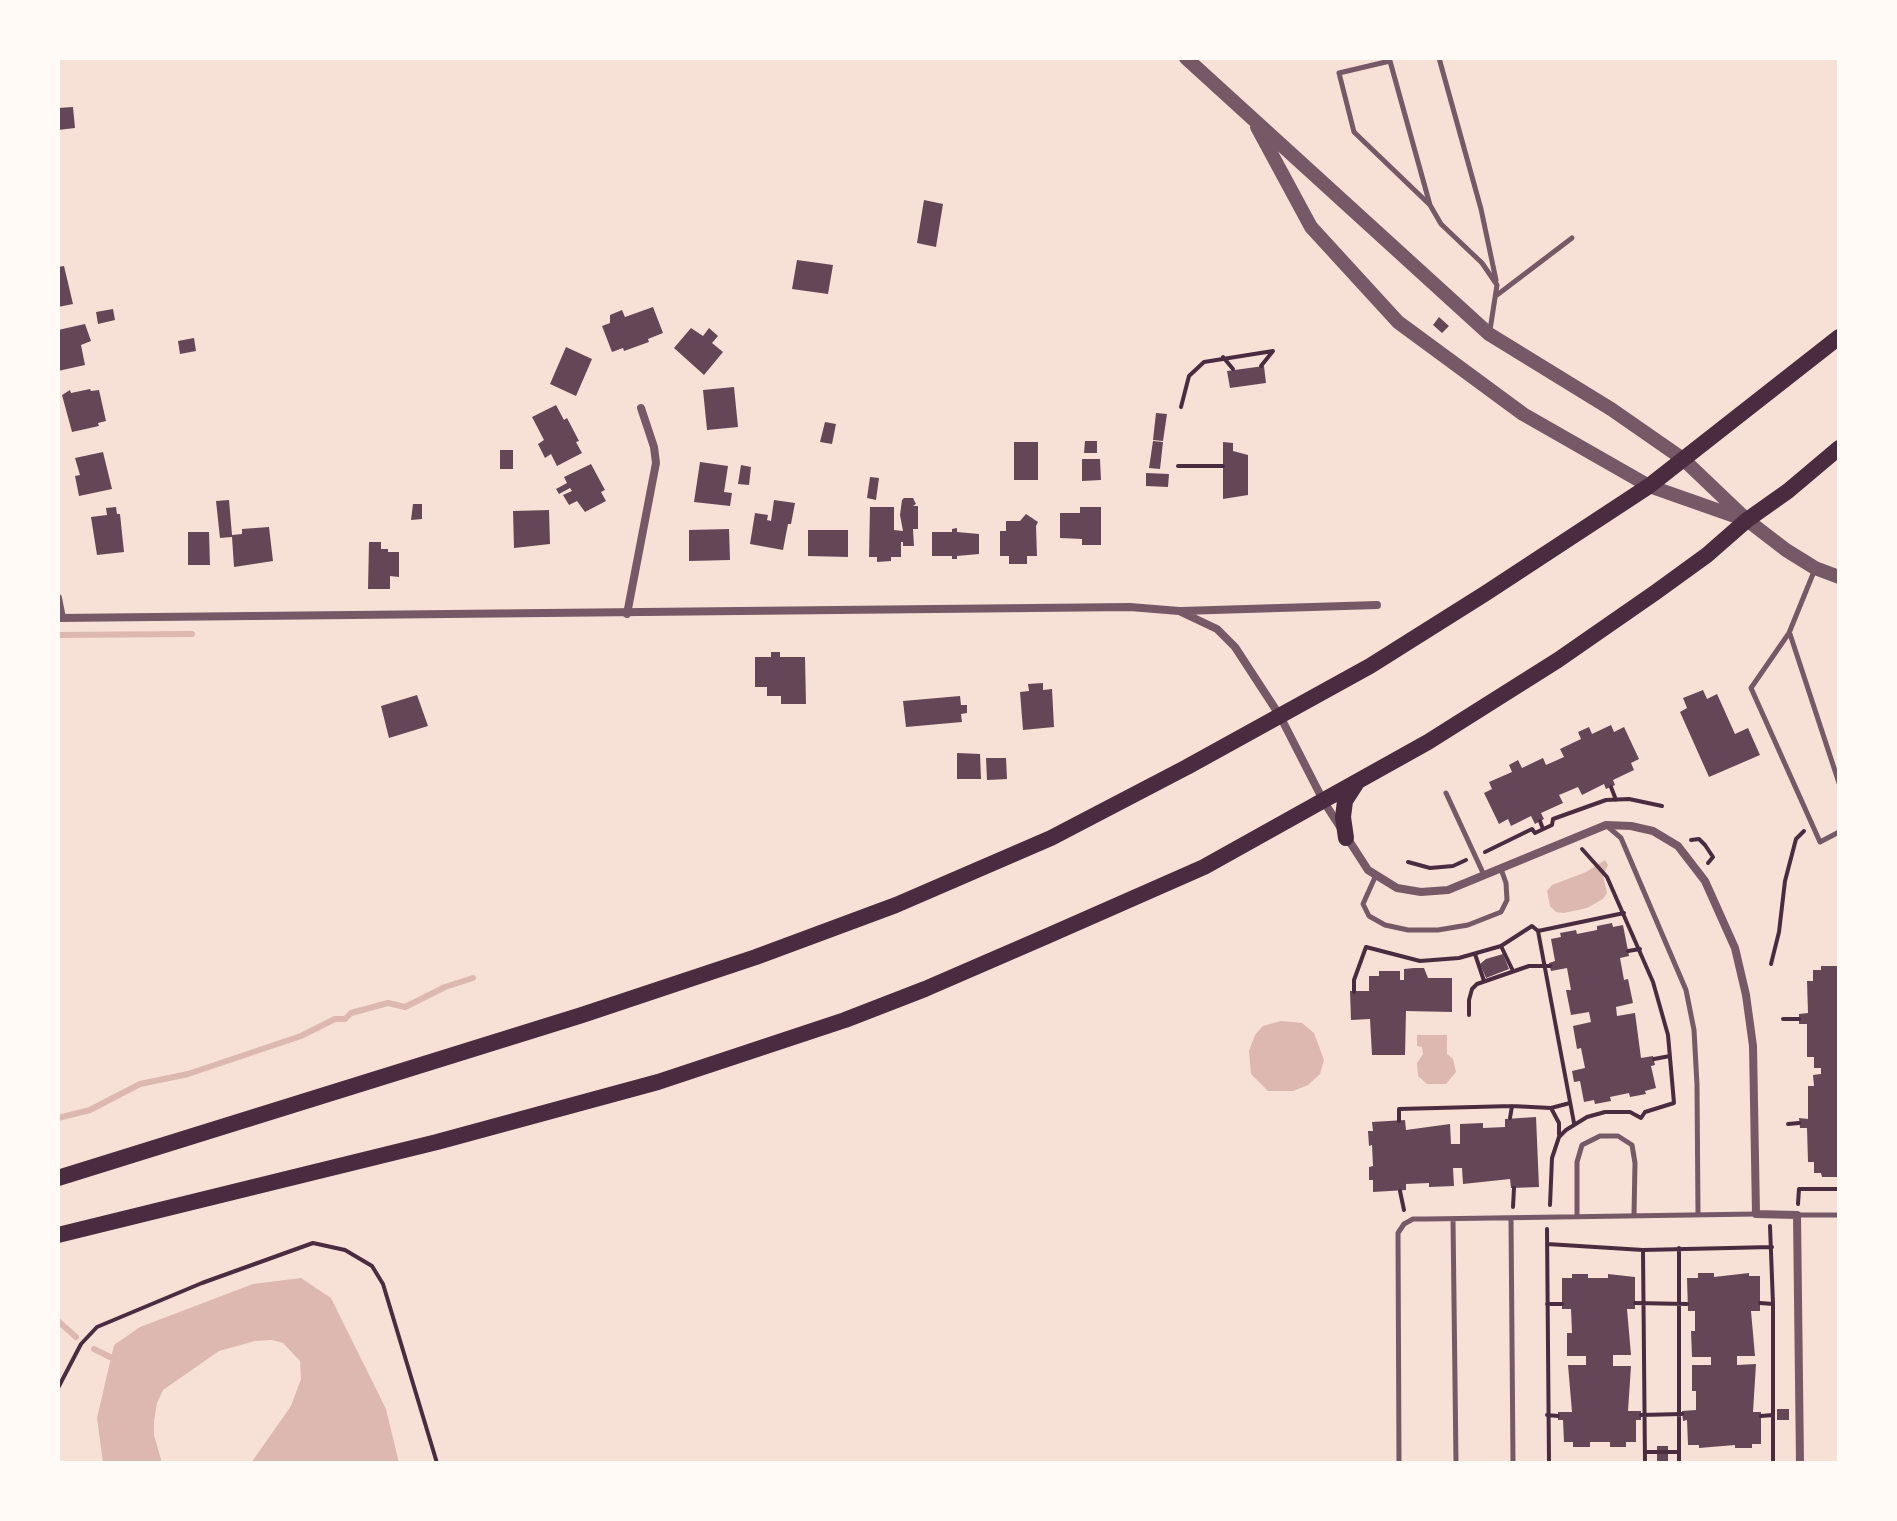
<!DOCTYPE html>
<style>
body{margin:0}
#map{position:relative;width:1897px;height:1521px;overflow:hidden;background:#f7e1d7;font-family:Karla,sans-serif}
canvas{display:block}
.frame{position:absolute;inset:0;border:60px solid #fffaf5;pointer-events:none}
</style>
<div id="map">
<canvas width="1897" height="1521"></canvas>
<div class="frame"></div>
</div>
<script>
const context = document.querySelector('canvas').getContext('2d');
context.lineJoin = 'round';
function paint(path, color) { context.fillStyle = color; context.fill(path, 'evenodd'); }
const poly = rows => new Path2D(rows.map(r => 'M' + r).join(''));
function stroke(path, color, width, dash) { context.strokeStyle = color; context.lineWidth = width; context.lineCap = dash ? 'butt' : 'round'; context.setLineDash(dash || []); context.stroke(path); }
paint(poly([
 [1605,860,1608,865,1603,876,1607,893,1603,899,1587,908,1564,913,1556,912,1550,906,1547,891,1552,885,1586,872],
 [1281,1021,1302,1023,1314,1033,1324,1060,1320,1074,1308,1085,1293,1091,1268,1091,1251,1074,1249,1051,1255,1035,1263,1026],
 [1417,1035,1447,1035,1447,1054,1453,1059,1456,1072,1446,1084,1427,1084,1418,1076,1417,1063,1423,1054,1422,1047,1417,1046],
 [301,1278,331,1298,386,1409,399,1463,251,1463,291,1406,301,1379,300,1361,283,1343,272,1340,255,1341,219,1351,163,1390,157,1403,154,1421,154,1435,162,1463,103,1463,97,1418,114,1345,140,1327,253,1284]
]), '#dcb8b0');
stroke(poly([
 [58,635,192,634],
 [58,1118,90,1110,140,1084,188,1074,301,1036,335,1019,345,1019,351,1013,388,1003,405,1007,445,987,473,978],
 [58,1321,76,1337],
 [94,1349,110,1357]
]), '#dcb8b0', 6);
paint(poly([
 [73,107,75,128,58,130,58,108],
 [924,200,943,204,936,247,917,243],
 [797,260,833,265,828,294,792,289],
 [64,266,73,304,58,307,58,267],
 [653,307,663,333,648,339,649,342,624,351,623,348,612,352,602,326,610,323,610,315,622,310,625,317],
 [113,309,115,320,98,324,96,312],
 [1439,317,1449,326,1442,333,1433,325],
 [85,324,91,341,81,345,85,365,58,371,58,330],
 [691,328,703,336,709,328,718,336,712,343,723,352,704,375,674,348],
 [194,338,196,351,180,354,178,341],
 [566,347,592,359,576,396,550,384],
 [1264,366,1266,383,1230,388,1227,371],
 [734,387,738,427,707,430,703,390],
 [90,389,91,391,99,390,106,421,98,423,99,426,72,432,62,395,70,390,71,393],
 [556,405,564,420,567,418,579,441,576,442,582,453,557,466,551,454,545,458,538,444,544,440,532,417],
 [1156,413,1167,414,1163,441,1153,440],
 [825,422,836,424,832,444,820,442],
 [1085,441,1097,441,1097,453,1084,453],
 [1153,441,1163,442,1160,469,1149,468],
 [1014,442,1038,442,1038,480,1014,480],
 [1223,442,1233,443,1233,451,1248,455,1248,495,1223,499],
 [500,450,513,450,513,469,500,469],
 [103,452,112,489,79,496,75,476,80,475,75,458],
 [1082,459,1100,459,1101,480,1082,481],
 [700,462,728,466,724,492,732,493,730,506,694,502],
 [591,464,605,490,601,492,606,501,585,512,577,501,569,505,563,495,572,491,570,488,559,494,556,489,567,483,564,477],
 [741,465,751,467,749,485,738,484],
 [1146,473,1169,474,1168,487,1146,486],
 [870,477,879,478,876,500,867,498],
 [904,498,913,498,916,504,913,506,918,506,918,529,913,529,914,546,903,546,903,542,901,542,901,557,891,557,891,561,877,562,877,557,869,557,870,507,894,507,894,530,903,531,900,515,902,500],
 [229,500,232,535,242,534,242,529,269,527,273,561,234,567,232,537,220,538,216,501],
 [774,500,795,503,791,524,788,524,783,550,750,544,755,513,768,515,767,520,771,521],
 [413,504,422,504,422,519,411,520],
 [116,507,117,514,120,514,124,552,97,555,91,517,107,515,106,508],
 [1080,507,1101,507,1101,545,1082,545,1082,539,1060,538,1060,513,1080,513],
 [549,510,550,544,514,548,513,511],
 [1026,514,1038,522,1036,526,1037,556,1027,556,1027,564,1009,564,1009,556,1000,556,1000,531,1006,531,1006,521,1020,521],
 [957,528,957,532,979,534,979,554,957,556,957,559,952,559,952,556,932,556,932,532,952,532,952,529],
 [729,529,730,560,689,561,689,530],
 [808,530,848,530,848,557,808,556],
 [188,532,209,532,210,565,188,565],
 [369,542,381,542,381,549,388,549,388,552,399,552,399,577,390,576,390,589,368,589],
 [771,652,780,652,780,657,805,657,806,704,781,704,781,696,767,696,767,687,755,687,755,657,771,657],
 [1043,683,1043,690,1052,689,1054,727,1023,730,1020,692,1029,691,1028,684],
 [1703,690,1707,699,1717,694,1735,734,1748,728,1760,755,1709,777,1680,712,1687,708,1683,698],
 [417,695,428,726,389,738,381,706],
 [960,696,961,705,967,705,967,713,961,714,962,722,906,727,903,701],
 [1611,725,1614,732,1624,727,1639,759,1631,763,1634,770,1613,780,1615,785,1606,789,1604,784,1582,795,1578,787,1559,795,1563,803,1541,813,1544,819,1535,824,1531,816,1511,826,1508,819,1499,824,1484,793,1492,789,1489,782,1512,772,1509,765,1518,760,1522,768,1543,758,1546,765,1564,757,1560,749,1581,739,1578,732,1589,727,1592,734],
 [957,753,980,754,981,779,957,779],
 [986,758,1006,758,1007,779,987,780],
 [1612,923,1613,927,1623,925,1629,956,1620,958,1624,980,1628,979,1633,1003,1616,1007,1617,1016,1635,1013,1641,1058,1653,1056,1655,1065,1651,1066,1656,1088,1645,1091,1646,1094,1630,1097,1629,1093,1610,1097,1611,1101,1595,1104,1594,1100,1584,1102,1580,1081,1574,1082,1572,1071,1585,1068,1581,1048,1577,1049,1573,1026,1591,1022,1589,1012,1571,1015,1566,990,1571,990,1567,968,1551,971,1549,963,1555,961,1551,939,1561,937,1560,933,1576,930,1577,934,1597,930,1597,926],
 [1503,954,1509,969,1486,978,1480,964,1486,959],
 [1821,966,1839,966,1839,1177,1822,1177,1821,1173,1814,1173,1814,1162,1808,1162,1807,1128,1800,1128,1799,1118,1808,1119,1808,1086,1814,1086,1813,1075,1821,1074,1821,1068,1814,1068,1814,1057,1807,1057,1807,1024,1799,1024,1799,1014,1808,1013,1807,981,1813,981,1813,970,1821,970],
 [1414,968,1424,968,1428,978,1452,978,1452,1012,1406,1011,1405,1055,1372,1055,1370,1019,1351,1020,1350,991,1369,991,1369,976,1379,976,1379,971,1400,971,1400,980,1404,980,1404,969],
 [1536,1117,1539,1187,1511,1188,1510,1179,1463,1184,1462,1168,1453,1168,1454,1186,1429,1187,1429,1183,1406,1184,1406,1190,1373,1192,1373,1180,1369,1180,1369,1167,1373,1166,1372,1145,1369,1146,1368,1131,1373,1131,1372,1122,1405,1120,1406,1130,1450,1124,1451,1144,1460,1144,1460,1124,1483,1123,1483,1128,1505,1127,1505,1119],
 [1698,1273,1714,1273,1714,1277,1749,1273,1749,1276,1760,1276,1760,1311,1751,1311,1755,1356,1737,1356,1737,1365,1756,1364,1753,1412,1761,1412,1761,1444,1752,1444,1752,1448,1735,1448,1735,1445,1699,1448,1699,1445,1688,1445,1687,1420,1683,1421,1682,1411,1696,1410,1696,1391,1692,1391,1692,1365,1711,1365,1711,1357,1692,1357,1691,1331,1695,1331,1695,1311,1688,1311,1687,1278,1698,1278],
 [1572,1274,1588,1274,1588,1278,1608,1278,1608,1274,1635,1277,1635,1309,1627,1309,1631,1355,1613,1355,1613,1366,1631,1366,1628,1411,1641,1411,1641,1420,1636,1420,1636,1442,1626,1442,1626,1447,1610,1447,1610,1442,1590,1442,1590,1447,1573,1447,1573,1442,1564,1442,1563,1420,1558,1420,1558,1412,1572,1412,1568,1365,1586,1365,1586,1356,1567,1356,1567,1333,1572,1333,1571,1309,1562,1309,1562,1278,1572,1278],
 [1777,1409,1789,1409,1789,1420,1777,1420],
 [1657,1446,1668,1446,1668,1463,1657,1463]
]), '#644757');
stroke(poly([
 [1223,357,1233,369],
 [1181,407,1189,376,1204,362,1273,351,1261,366],
 [1178,466,1223,466],
 [1611,787,1616,800],
 [1540,821,1543,829],
 [1691,840,1699,839,1705,845,1713,857,1708,863],
 [1485,852,1532,829,1535,833,1552,825,1553,819,1606,800,1629,799,1662,806],
 [1408,862,1430,868,1453,866,1466,860],
 [1501,946,1513,971],
 [1628,951,1640,949],
 [1475,954,1484,981],
 [1771,964,1779,932,1785,881,1796,839,1804,831],
 [1354,992,1354,980,1366,947,1420,961,1459,958,1501,946,1532,926,1538,931],
 [1469,1015,1469,1000,1472,989,1477,984,1529,966,1550,966],
 [1783,1019,1799,1019],
 [1654,1059,1670,1056],
 [1510,1118,1512,1106],
 [1399,1121,1399,1109,1512,1106,1551,1108],
 [1574,1123,1538,931,1624,913],
 [1788,1124,1799,1123],
 [1559,1135,1559,1123,1551,1108,1570,1103],
 [1400,1191,1404,1210],
 [1798,1204,1799,1189,1839,1189],
 [1550,1205,1552,1158,1559,1137,1566,1130,1587,1117,1605,1112,1630,1112,1641,1118,1645,1112,1674,1103,1668,1035,1653,982,1607,877,1582,849],
 [1513,1207,1514,1188],
 [1770,1226,1773,1304,1773,1463],
 [1547,1229,1549,1463],
 [1547,1244,1643,1250,1772,1247],
 [1679,1248,1679,1463],
 [1643,1250,1645,1463],
 [1635,1303,1687,1304],
 [1760,1303,1773,1304],
 [1547,1304,1562,1304],
 [58,1388,81,1344,97,1327,202,1283,313,1243,345,1250,372,1266,383,1284,437,1463],
 [1547,1415,1558,1416],
 [1641,1415,1682,1414],
 [1761,1416,1773,1415],
 [1645,1452,1678,1452]
]), '#4a2c40', 4);
stroke(poly([
 [1439,58,1481,209,1496,280],
 [1430,205,1354,132,1339,73,1390,61,1430,205,1441,224,1482,263,1497,285,1490,330],
 [1497,295,1572,238],
 [1815,569,1789,633,1751,688,1820,842,1839,832],
 [1790,634,1839,783],
 [1446,793,1484,875],
 [1606,825,1621,838,1686,990,1694,1030,1697,1085,1698,1214],
 [1376,875,1363,904,1369,916,1385,925,1408,930,1438,930,1468,925,1501,912,1507,900,1506,883,1501,869],
 [1797,1215,1839,1215],
 [1577,1216,1577,1162,1582,1145,1600,1136,1618,1136,1632,1145,1635,1163,1634,1215],
 [1511,1218,1513,1463],
 [1453,1219,1456,1463],
 [1399,1463,1398,1233,1404,1224,1413,1219,1427,1219,1756,1214]
]), '#755966', 5);
stroke(poly([
 [58,598,62,618],
 [1181,611,1377,605],
 [627,614,656,463,654,447,641,408],
 [58,618,1130,607,1179,611,1217,629,1235,647,1280,716,1324,802,1368,870,1397,888,1421,892,1448,890,1606,825,1631,826,1653,831,1678,846,1705,881,1735,948,1746,995,1753,1046,1756,1214,1797,1215,1800,1463]
]), '#755966', 8);
stroke(poly([
 [1186,58,1489,334,1611,409,1683,459,1747,520,1786,550,1815,568,1839,577],
 [1257,127,1311,227,1398,322,1523,414,1649,486,1740,518]
]), '#755966', 14);
stroke(poly([
 [1346,838,1343,817,1345,801,1356,784],
 [58,1178,582,1015,756,957,896,905,1051,838,1187,767,1370,666,1486,593,1649,486,1839,337],
 [58,1235,437,1142,658,1082,845,1020,925,989,1045,937,1204,867,1428,742,1558,660,1656,592,1707,555,1747,520,1788,491,1839,448]
]), '#4a2c40', 16);
</script>
